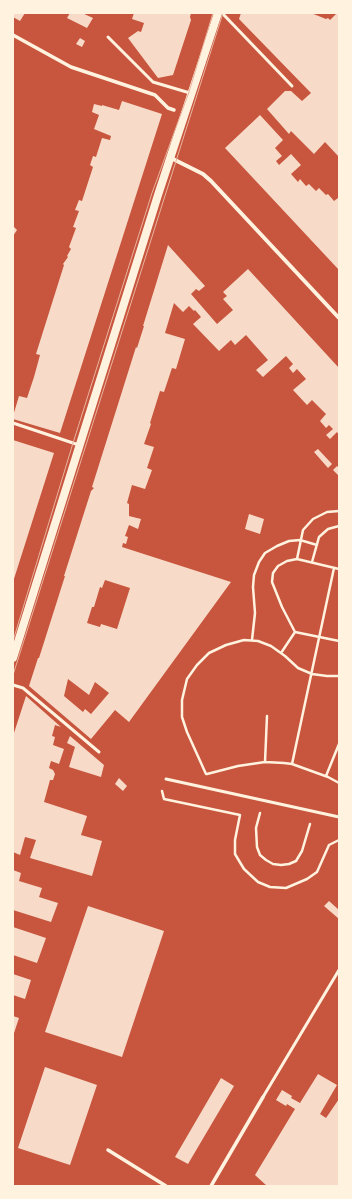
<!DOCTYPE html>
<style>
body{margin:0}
#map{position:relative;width:352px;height:1199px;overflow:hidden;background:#c8553d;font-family:Inter,sans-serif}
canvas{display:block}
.frame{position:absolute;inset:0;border:14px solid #fff3e0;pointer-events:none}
</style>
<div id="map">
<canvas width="352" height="1199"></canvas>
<div class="frame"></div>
</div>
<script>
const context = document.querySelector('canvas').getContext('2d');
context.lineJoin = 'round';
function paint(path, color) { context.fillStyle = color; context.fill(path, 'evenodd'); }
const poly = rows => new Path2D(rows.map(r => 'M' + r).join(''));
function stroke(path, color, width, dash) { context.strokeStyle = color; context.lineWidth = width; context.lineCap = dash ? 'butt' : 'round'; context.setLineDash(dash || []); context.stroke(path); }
paint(poly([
 [13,13,25,13,20,21,13,17],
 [70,13,82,13,93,18,87,28,67,18],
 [134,13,191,13,190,17,191,20,173,75,158,78,128,38,138,31,141,32,144,23,132,19],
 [241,13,311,13,326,19,328,18,330,20,337,13,339,13,339,157,325,142,314,154,291,131,289,134,267,109,285,91,291,91,302,101,311,93,239,19],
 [80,38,85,41,82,47,76,44],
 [122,101,162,114,60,433,13,419,13,416,19,396,27,398,34,377,40,355,36,354,64,265,63,264,68,257,67,256,71,249,69,247,76,228,73,227,79,211,75,210,79,200,82,201,93,167,90,165,93,156,96,157,102,138,110,140,111,136,94,129,99,115,92,112,94,104,102,106,102,105,119,110],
 [260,115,283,140,275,148,282,156,276,161,279,165,291,154,301,165,291,174,298,182,300,179,306,186,309,184,316,191,319,188,326,195,328,194,334,201,338,198,339,199,339,270,225,148],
 [13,226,17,230,13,236],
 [168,245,205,286,199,291,196,289,191,294,217,324,233,310,223,299,227,296,223,292,248,269,339,368,339,435,337,432,330,439,326,435,333,429,329,425,326,428,320,421,326,414,312,400,307,405,293,390,306,379,297,369,293,373,289,368,293,364,286,356,263,377,256,370,268,360,246,335,235,345,231,340,219,351,193,324,201,317,195,310,194,311,189,306,183,312,174,303,165,333,185,339,176,369,172,368,164,392,160,391,150,423,151,424,144,444,154,447,147,468,152,470,145,489,132,485,127,503,129,504,129,516,141,519,138,529,129,525,125,536,128,537,126,544,123,543,122,547,231,582,129,722,115,710,91,739,29,686,38,658,39,658,65,576,64,576,91,491,94,488,92,487,136,347,137,348,144,326,143,326],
 [105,580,130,588,117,629,101,624,100,627,87,623,92,607,94,607,100,587,102,588],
 [68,679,89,695,95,682,109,693,91,714,85,709,83,712,64,696],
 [13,440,54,453,13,582],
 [318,449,332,464,328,468,314,452],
 [337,466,339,468,339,476,333,470],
 [249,514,264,519,260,534,245,529],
 [26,696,61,727,55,725,52,736,55,737,53,745,64,749,59,764,51,761,49,768,53,770,55,774,53,780,50,780,44,802,87,816,81,835,102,841,92,876,30,858,36,840,25,837,20,855,13,852,13,736],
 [70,736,104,765,101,777,69,767,75,747,67,743],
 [119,778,127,786,123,791,115,784],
 [13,870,21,873,19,881,42,888,39,897,58,903,51,922,13,910],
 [329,901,339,910,339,919,324,906],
 [88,906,164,931,122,1057,45,1032],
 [13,927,46,938,37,963,13,955],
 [13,974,31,980,25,999,13,995],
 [13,1016,19,1018,13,1036],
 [45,1067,97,1085,70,1165,18,1148],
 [318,1074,337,1085,320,1114,326,1118,339,1099,339,1186,267,1186,255,1175,295,1109,287,1104,286,1106,276,1100,282,1090,292,1096,291,1098,300,1103],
 [221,1078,234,1086,188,1164,175,1157]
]), '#f7dbc8');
stroke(poly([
 [339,511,327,512,313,519,303,530,297,559,339,569],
 [312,562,319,537,328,529,339,526],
 [295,632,339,641],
 [252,640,255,613,253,587,254,575,259,562,265,553,277,546,289,541,300,540,317,545],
 [281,653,295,632,282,607,272,582,273,573,278,566,287,561,297,559],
 [265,762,267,716],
 [292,764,334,568],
 [206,774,187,732,182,717,182,700,187,679,197,665,209,653,226,645,244,640,258,641,271,646,285,656,298,668,312,674,327,676,339,676],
 [207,774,238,766,265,762,284,763,292,764,328,777,339,783],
 [326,776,339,744],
 [162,791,164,799,240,815,235,840,235,854,244,869,258,882,270,887,286,888,307,879,317,872,329,845,339,840],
 [260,813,256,828,257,847,260,855,266,860,273,864,281,865,289,864,296,861,302,851,310,824]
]), '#fff3e0', 2.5);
stroke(poly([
 [222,13,292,86],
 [108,37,153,82,190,93],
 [13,423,79,445],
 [13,685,23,688,99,752],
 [166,779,339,817],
 [263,1097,339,970]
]), '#fff3e0', 3);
stroke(poly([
 [13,35,71,67,155,95,168,108,174,110],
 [108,1150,166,1186],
 [211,1186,263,1097]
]), '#fff3e0', 3.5);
stroke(poly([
 [171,158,203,174,211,181,339,318]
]), '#fff3e0', 4);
stroke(poly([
 [13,658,158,195,218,13]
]), '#fff3e0', 8);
stroke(poly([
 [13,641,73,443,152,193,189,92,213,13],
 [13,675,223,13]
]), '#e9b49f', 1);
</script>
